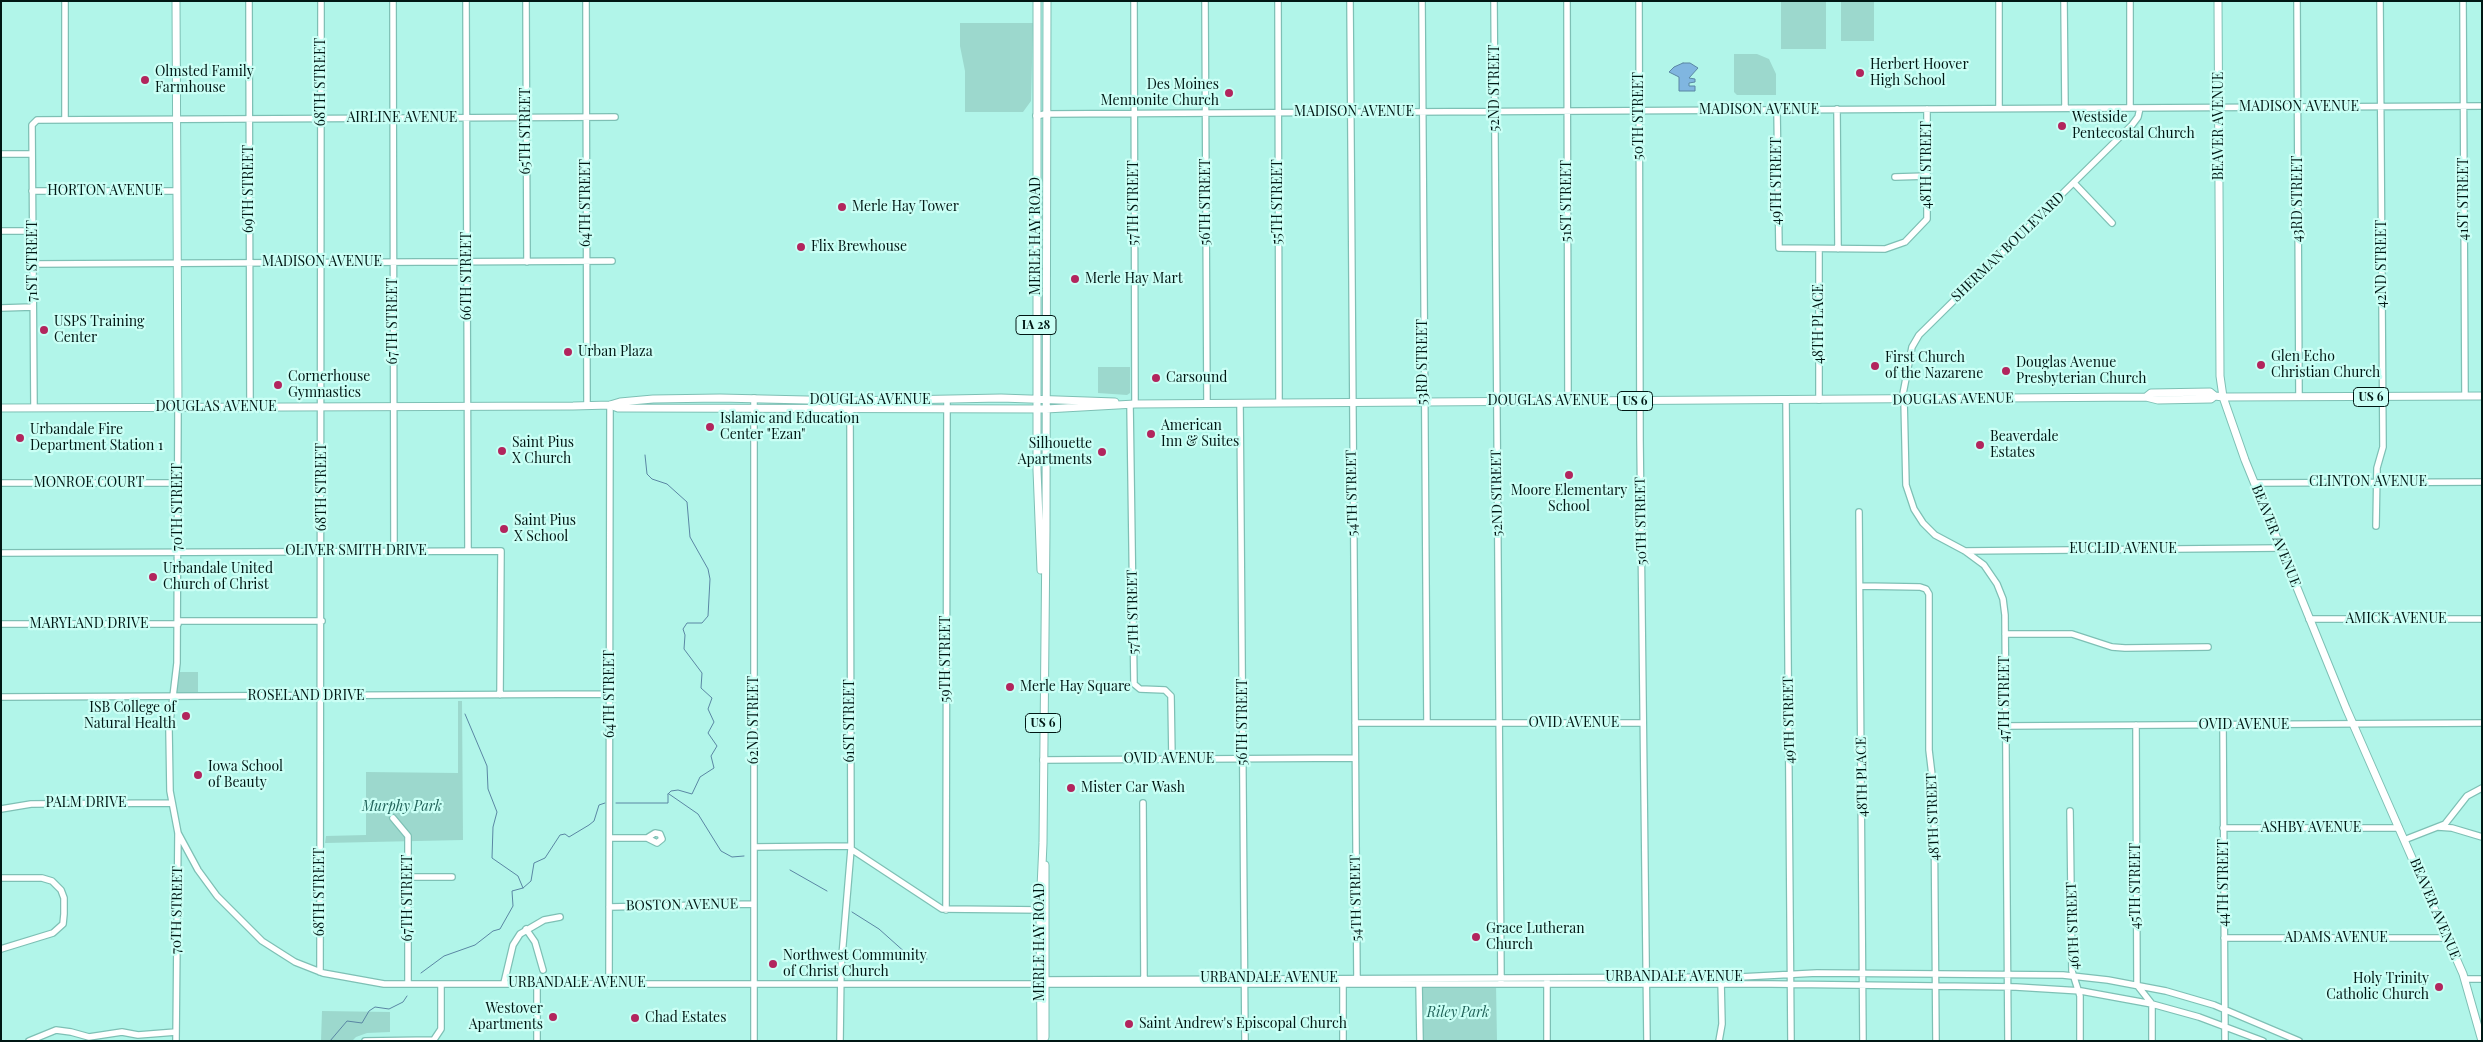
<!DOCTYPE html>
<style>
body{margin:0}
#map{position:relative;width:2483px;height:1042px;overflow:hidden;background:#b1f5e9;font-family:"Playfair Display",serif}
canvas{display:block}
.frame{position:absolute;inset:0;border:2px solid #001714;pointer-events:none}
</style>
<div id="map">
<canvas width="2483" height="1042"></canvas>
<div class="frame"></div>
</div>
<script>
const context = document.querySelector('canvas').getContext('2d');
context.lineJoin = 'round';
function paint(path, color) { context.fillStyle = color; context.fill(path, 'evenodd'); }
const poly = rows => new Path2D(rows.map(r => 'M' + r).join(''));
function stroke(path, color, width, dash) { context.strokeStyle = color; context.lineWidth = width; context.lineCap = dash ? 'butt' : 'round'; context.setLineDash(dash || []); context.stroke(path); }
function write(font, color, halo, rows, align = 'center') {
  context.font = font + ' "Playfair Display",serif'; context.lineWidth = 4.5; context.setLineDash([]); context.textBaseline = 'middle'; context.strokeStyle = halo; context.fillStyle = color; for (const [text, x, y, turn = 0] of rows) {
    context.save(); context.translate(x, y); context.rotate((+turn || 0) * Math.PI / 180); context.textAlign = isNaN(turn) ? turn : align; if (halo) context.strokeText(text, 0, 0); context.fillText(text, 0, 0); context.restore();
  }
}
paint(poly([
 [1781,1,1826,1,1826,49,1781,49],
 [1841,1,1874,1,1874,41,1841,41],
 [960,23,1033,23,1031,101,1023,112,965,112,965,71,960,46],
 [1734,54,1757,54,1769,59,1776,74,1776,95,1737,95,1734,92],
 [1098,367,1130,367,1130,393,1127,395,1098,393],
 [177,672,198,672,198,696,173,696],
 [458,701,462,701,463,840,325,843,326,836,366,835,366,772,458,773],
 [1496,984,1497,1041,1420,1041,1419,985],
 [322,1011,390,1012,390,1032,367,1033,356,1037,352,1041,321,1041]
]), '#9cd8cd');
const water = poly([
 [1683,63,1690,63,1698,68,1689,78,1695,79,1695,82,1689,83,1689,86,1695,86,1695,91,1679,91,1679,77,1669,72,1674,67,1683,63]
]);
paint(water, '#80b6e0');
stroke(water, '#5a86a3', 1);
stroke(poly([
 [645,455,647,474,652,479,667,484,687,502,690,537,708,569,710,579,708,616,702,623,687,623,683,629,685,635,684,649,702,673,701,688,712,698,708,709,714,722,708,733,717,746,711,756,714,768,700,777,692,794,678,790,671,791,668,794],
 [465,714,487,766,488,789,497,812,493,827,492,858,518,876,523,888],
 [669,794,698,814,721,851,732,857,744,856],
 [616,803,668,803,668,794],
 [790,870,827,891],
 [852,912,879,929,907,954,927,959],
 [421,973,444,956,475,945,493,931,500,929,513,906,512,891,523,888,531,881,534,863,545,858,560,835,565,834,569,837,589,825,594,821,599,805,605,803],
 [330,1041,347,1021,362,1023,369,1011,375,1007,389,1009,403,1002,407,996]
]), '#5a86a3', 1);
const minor = poly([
 [65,1,65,119],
 [249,1,250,407],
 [393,1,394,552],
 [466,1,468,551],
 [526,1,527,262],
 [586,1,587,406],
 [1134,1,1135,404],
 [1205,1,1207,404],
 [1278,1,1279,403],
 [1350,1,1357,980],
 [1422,1,1427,723],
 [1494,1,1501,980],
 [1567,1,1568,401],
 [1639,1,1640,441,1647,1041],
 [1999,1,1999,108],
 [2064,1,2065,108],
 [2130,1,2130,108],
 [2297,1,2299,397],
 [2463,1,2465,396],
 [1837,109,1838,249],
 [1777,110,1779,248,1885,249,1905,242,1927,219,1927,109],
 [1036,116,1045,114,2482,106],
 [1,154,32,154],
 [1895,177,1928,176],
 [2074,183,2112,223],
 [32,191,177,191],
 [1,231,32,231],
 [1819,249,1819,400],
 [33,264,612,261],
 [1,308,33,307],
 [1902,399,1912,347,1919,335,2132,125,2138,117,2140,108],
 [1904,399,1906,485,1914,509,1923,523,1935,535,1965,551,1984,565,1997,584,2003,599,2005,615,2008,1041],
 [1786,400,1791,1041],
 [1240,403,1245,1041],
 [1130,404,1134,684,1140,689,1165,690,1171,696,1172,759],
 [34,408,32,125,37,120,615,117],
 [1,483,178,483],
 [2255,483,2482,482],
 [1859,512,1863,1041],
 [2376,526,2377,468,2383,447,2380,1],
 [1965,551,2281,548],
 [1,553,501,551,500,695],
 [1860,586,1920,587,1926,589,1929,594,1929,750,1934,792,1936,1041],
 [2309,619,2482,619],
 [178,621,322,621],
 [1,624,178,624],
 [2005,634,2072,634,2112,647,2125,648,2208,647],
 [1,697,610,694],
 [1355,723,1643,723],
 [2136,725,2137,985,2152,1004,2152,1041],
 [2223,725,2225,1041],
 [2005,726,2482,723],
 [1043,760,1355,758],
 [1143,803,1144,981],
 [1,809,31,804,171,803],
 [2070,811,2072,971,2080,996,2080,1041],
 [393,818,408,836,408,984],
 [2438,827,2452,828,2482,837],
 [2223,828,2399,828],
 [178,833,198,870,217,896,262,941,295,962,323,973,384,984,1771,984,2016,987,2081,991,2152,1004,2199,1017,2263,1041],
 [610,838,647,838,655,833,660,834,662,839,657,843,647,838],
 [2404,840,2445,824,2467,796,2482,788],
 [754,847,851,846],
 [851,849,942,909,1044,910],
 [408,877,452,877],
 [1,878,42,878,52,881,61,890,64,898,64,914,63,924,53,933,1,949],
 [609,907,754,904],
 [946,910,947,400],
 [526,929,535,942,543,970],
 [2224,938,2447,938],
 [320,972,321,1],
 [2465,979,2482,979],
 [1043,980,1740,977,1817,973,2063,975,2108,980,2166,991,2214,1005,2299,1041],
 [1547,980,1547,1041],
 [504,983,513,945,520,934,544,920,560,917],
 [537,983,537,1041],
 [609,983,610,405],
 [1419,983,1420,1041],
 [29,1041,56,1030,71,1032,89,1037,122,1032,138,1035,176,1032],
 [176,1041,178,833,170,791,169,730,177,663,178,407],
 [365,1041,433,1040],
 [433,1041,441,1029,441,984],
 [754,1041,754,398],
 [840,1041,841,968,851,849,850,406],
 [1343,1041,1343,983],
 [1719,1041,1722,1024,1721,981]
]);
const major = poly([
 [176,1,178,407],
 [1037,1,1037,470,1041,570],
 [2218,1,2220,376,2223,397,2245,460,2346,708,2463,974,2482,1041],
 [2146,397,2151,393,2210,392,2215,396,2223,397,2482,396],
 [610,405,618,408,1046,409,1135,404,2146,397,2158,400,2211,399,2215,396],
 [1,408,573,406,610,405,620,402,653,399,720,398,850,401,1001,398,1115,402],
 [1045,865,1045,1037],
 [1041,1041,1040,910,1043,843,1046,530,1047,1]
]);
stroke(minor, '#7ec0b5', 8);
stroke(major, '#7ec0b5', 9);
stroke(minor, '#fff', 5.5);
stroke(major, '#fff', 7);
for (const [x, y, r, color] of [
 [1860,73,5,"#b2255d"],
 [145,80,5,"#b2255d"],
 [1229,93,5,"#b2255d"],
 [2062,126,5,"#b2255d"],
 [842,207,5,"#b2255d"],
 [801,247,5,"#b2255d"],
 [1075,279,5,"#b2255d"],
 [44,330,5,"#b2255d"],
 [568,352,5,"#b2255d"],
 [2261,365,5,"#b2255d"],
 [1875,366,5,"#b2255d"],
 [2006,371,5,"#b2255d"],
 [1156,378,5,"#b2255d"],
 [278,385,5,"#b2255d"],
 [710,427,5,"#b2255d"],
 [1151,434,5,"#b2255d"],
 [20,438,5,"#b2255d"],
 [1980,445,5,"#b2255d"],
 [502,451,5,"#b2255d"],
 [1102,452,5,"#b2255d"],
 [1569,475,5,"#b2255d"],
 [504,529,5,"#b2255d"],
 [153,577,5,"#b2255d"],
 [1010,687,5,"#b2255d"],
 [186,716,5,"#b2255d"],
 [198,775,5,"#b2255d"],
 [1071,788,5,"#b2255d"],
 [1476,937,5,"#b2255d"],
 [773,964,5,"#b2255d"],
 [2439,987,5,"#b2255d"],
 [553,1017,5,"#b2255d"],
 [635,1018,5,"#b2255d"],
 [1129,1024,5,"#b2255d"]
]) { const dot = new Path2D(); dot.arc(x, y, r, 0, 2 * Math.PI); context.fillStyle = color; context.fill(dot); stroke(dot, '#cafff5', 2); }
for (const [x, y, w] of [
 [1036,325,40],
 [2371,397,35],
 [1635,401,35],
 [1043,723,35]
]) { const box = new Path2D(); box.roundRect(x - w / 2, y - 9.5, w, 19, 4); context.fillStyle = '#cafff5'; context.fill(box); stroke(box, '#001714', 1); }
write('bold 12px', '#001714', null, [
 ["IA 28",1036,325],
 ["US 6",2371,397],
 ["US 6",1635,401],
 ["US 6",1043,723]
]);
write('14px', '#001714', '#cafff5', [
 ["Herbert Hoover",1870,65],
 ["High School",1870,81],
 ["Olmsted Family",155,72],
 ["Farmhouse",155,88],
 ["Des Moines",1219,85,"right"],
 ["Mennonite Church",1219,101,"right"],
 ["Westside",2072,118],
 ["Pentecostal Church",2072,134],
 ["Merle Hay Tower",852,207],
 ["Flix Brewhouse",811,247],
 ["Merle Hay Mart",1085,279],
 ["USPS Training",54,322],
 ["Center",54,338],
 ["Urban Plaza",578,352],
 ["Glen Echo",2271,357],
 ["Christian Church",2271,373],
 ["First Church",1885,358],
 ["of the Nazarene",1885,374],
 ["Douglas Avenue",2016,363],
 ["Presbyterian Church",2016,379],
 ["Cornerhouse",288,377],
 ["Gymnastics",288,393],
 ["Carsound",1166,378],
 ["Islamic and Education",720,419],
 ["Center \"Ezan\"",720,435],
 ["American",1161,426],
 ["Inn & Suites",1161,442],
 ["Urbandale Fire",30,430],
 ["Department Station 1",30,446],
 ["Beaverdale",1990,437],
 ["Estates",1990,453],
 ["Saint Pius",512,443],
 ["X Church",512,459],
 ["Silhouette",1092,444,"right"],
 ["Apartments",1092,460,"right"],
 ["Moore Elementary",1569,491,"center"],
 ["School",1569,507,"center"],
 ["Saint Pius",514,521],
 ["X School",514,537],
 ["Urbandale United",163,569],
 ["Church of Christ",163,585],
 ["Merle Hay Square",1020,687],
 ["ISB College of",176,708,"right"],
 ["Natural Health",176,724,"right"],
 ["Iowa School",208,767],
 ["of Beauty",208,783],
 ["Mister Car Wash",1081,788],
 ["Grace Lutheran",1486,929],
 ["Church",1486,945],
 ["Northwest Community",783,956],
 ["of Christ Church",783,972],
 ["Holy Trinity",2429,979,"right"],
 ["Catholic Church",2429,995,"right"],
 ["Westover",543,1009,"right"],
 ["Apartments",543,1025,"right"],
 ["Chad Estates",645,1018],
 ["Saint Andrew's Episcopal Church",1139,1024]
], 'left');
write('14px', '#001714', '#cafff5', [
 ["68TH STREET",321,82,-90],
 ["52ND STREET",1495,88,-90],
 ["MADISON AVENUE",2299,107],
 ["MADISON AVENUE",1759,110],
 ["MADISON AVENUE",1354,112],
 ["50TH STREET",1639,116,-90],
 ["AIRLINE AVENUE",402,118],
 ["BEAVER AVENUE",2219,126,-90],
 ["65TH STREET",526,131,-90],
 ["48TH STREET",1927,165,-90],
 ["49TH STREET",1777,181,-90],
 ["69TH STREET",249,189,-90],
 ["HORTON AVENUE",105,191],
 ["43RD STREET",2298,199,-90],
 ["41ST STREET",2464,199,-90],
 ["51ST STREET",1567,201,-90],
 ["56TH STREET",1206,202,-90],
 ["55TH STREET",1278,202,-90],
 ["64TH STREET",586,203,-90],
 ["57TH STREET",1134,203,-90],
 ["MERLE HAY ROAD",1036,236,-90],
 ["SHERMAN BOULEVARD",2008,247,-44],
 ["71ST STREET",33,261,-90],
 ["MADISON AVENUE",322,262],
 ["42ND STREET",2382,264,-90],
 ["66TH STREET",467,276,-90],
 ["67TH STREET",393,321,-90],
 ["48TH PLACE",1819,324,-90],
 ["53RD STREET",1423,362,-90],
 ["DOUGLAS AVENUE",1953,399,-1],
 ["DOUGLAS AVENUE",870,400],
 ["DOUGLAS AVENUE",1548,401],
 ["DOUGLAS AVENUE",216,407],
 ["CLINTON AVENUE",2368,482],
 ["MONROE COURT",89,483],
 ["68TH STREET",322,487,-90],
 ["54TH STREET",1352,493,-91],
 ["52ND STREET",1497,493,-91],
 ["70TH STREET",178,507,-90],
 ["50TH STREET",1641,521,-91],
 ["BEAVER AVENUE",2276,536,68],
 ["EUCLID AVENUE",2123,549],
 ["OLIVER SMITH DRIVE",356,551],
 ["57TH STREET",1133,612,-91],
 ["AMICK AVENUE",2396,619],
 ["MARYLAND DRIVE",89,624],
 ["59TH STREET",946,659,-90],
 ["64TH STREET",610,694,-90],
 ["ROSELAND DRIVE",306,696],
 ["47TH STREET",2005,699,-90],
 ["62ND STREET",754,720,-90],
 ["49TH STREET",1789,720,-91],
 ["61ST STREET",850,721,-90],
 ["56TH STREET",1243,722,-90],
 ["OVID AVENUE",1574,723],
 ["OVID AVENUE",2244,725],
 ["OVID AVENUE",1169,759],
 ["48TH PLACE",1862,777,-91],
 ["PALM DRIVE",86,803],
 ["48TH STREET",1933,817,-92],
 ["ASHBY AVENUE",2311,828],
 ["44TH STREET",2224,883,-90],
 ["45TH STREET",2136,886,-90],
 ["68TH STREET",320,892,-90],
 ["67TH STREET",408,898,-90],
 ["54TH STREET",1356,898,-91],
 ["BOSTON AVENUE",682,905,-1],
 ["BEAVER AVENUE",2435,909,67],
 ["70TH STREET",177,910,-89],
 ["46TH STREET",2073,926,-92],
 ["ADAMS AVENUE",2336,938],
 ["MERLE HAY ROAD",1040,942,-90],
 ["URBANDALE AVENUE",1674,977],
 ["URBANDALE AVENUE",1269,978],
 ["URBANDALE AVENUE",577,983]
]);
write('italic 14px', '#206259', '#cafff5', [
 ["Murphy Park",402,807],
 ["Riley Park",1458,1013]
]);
</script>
